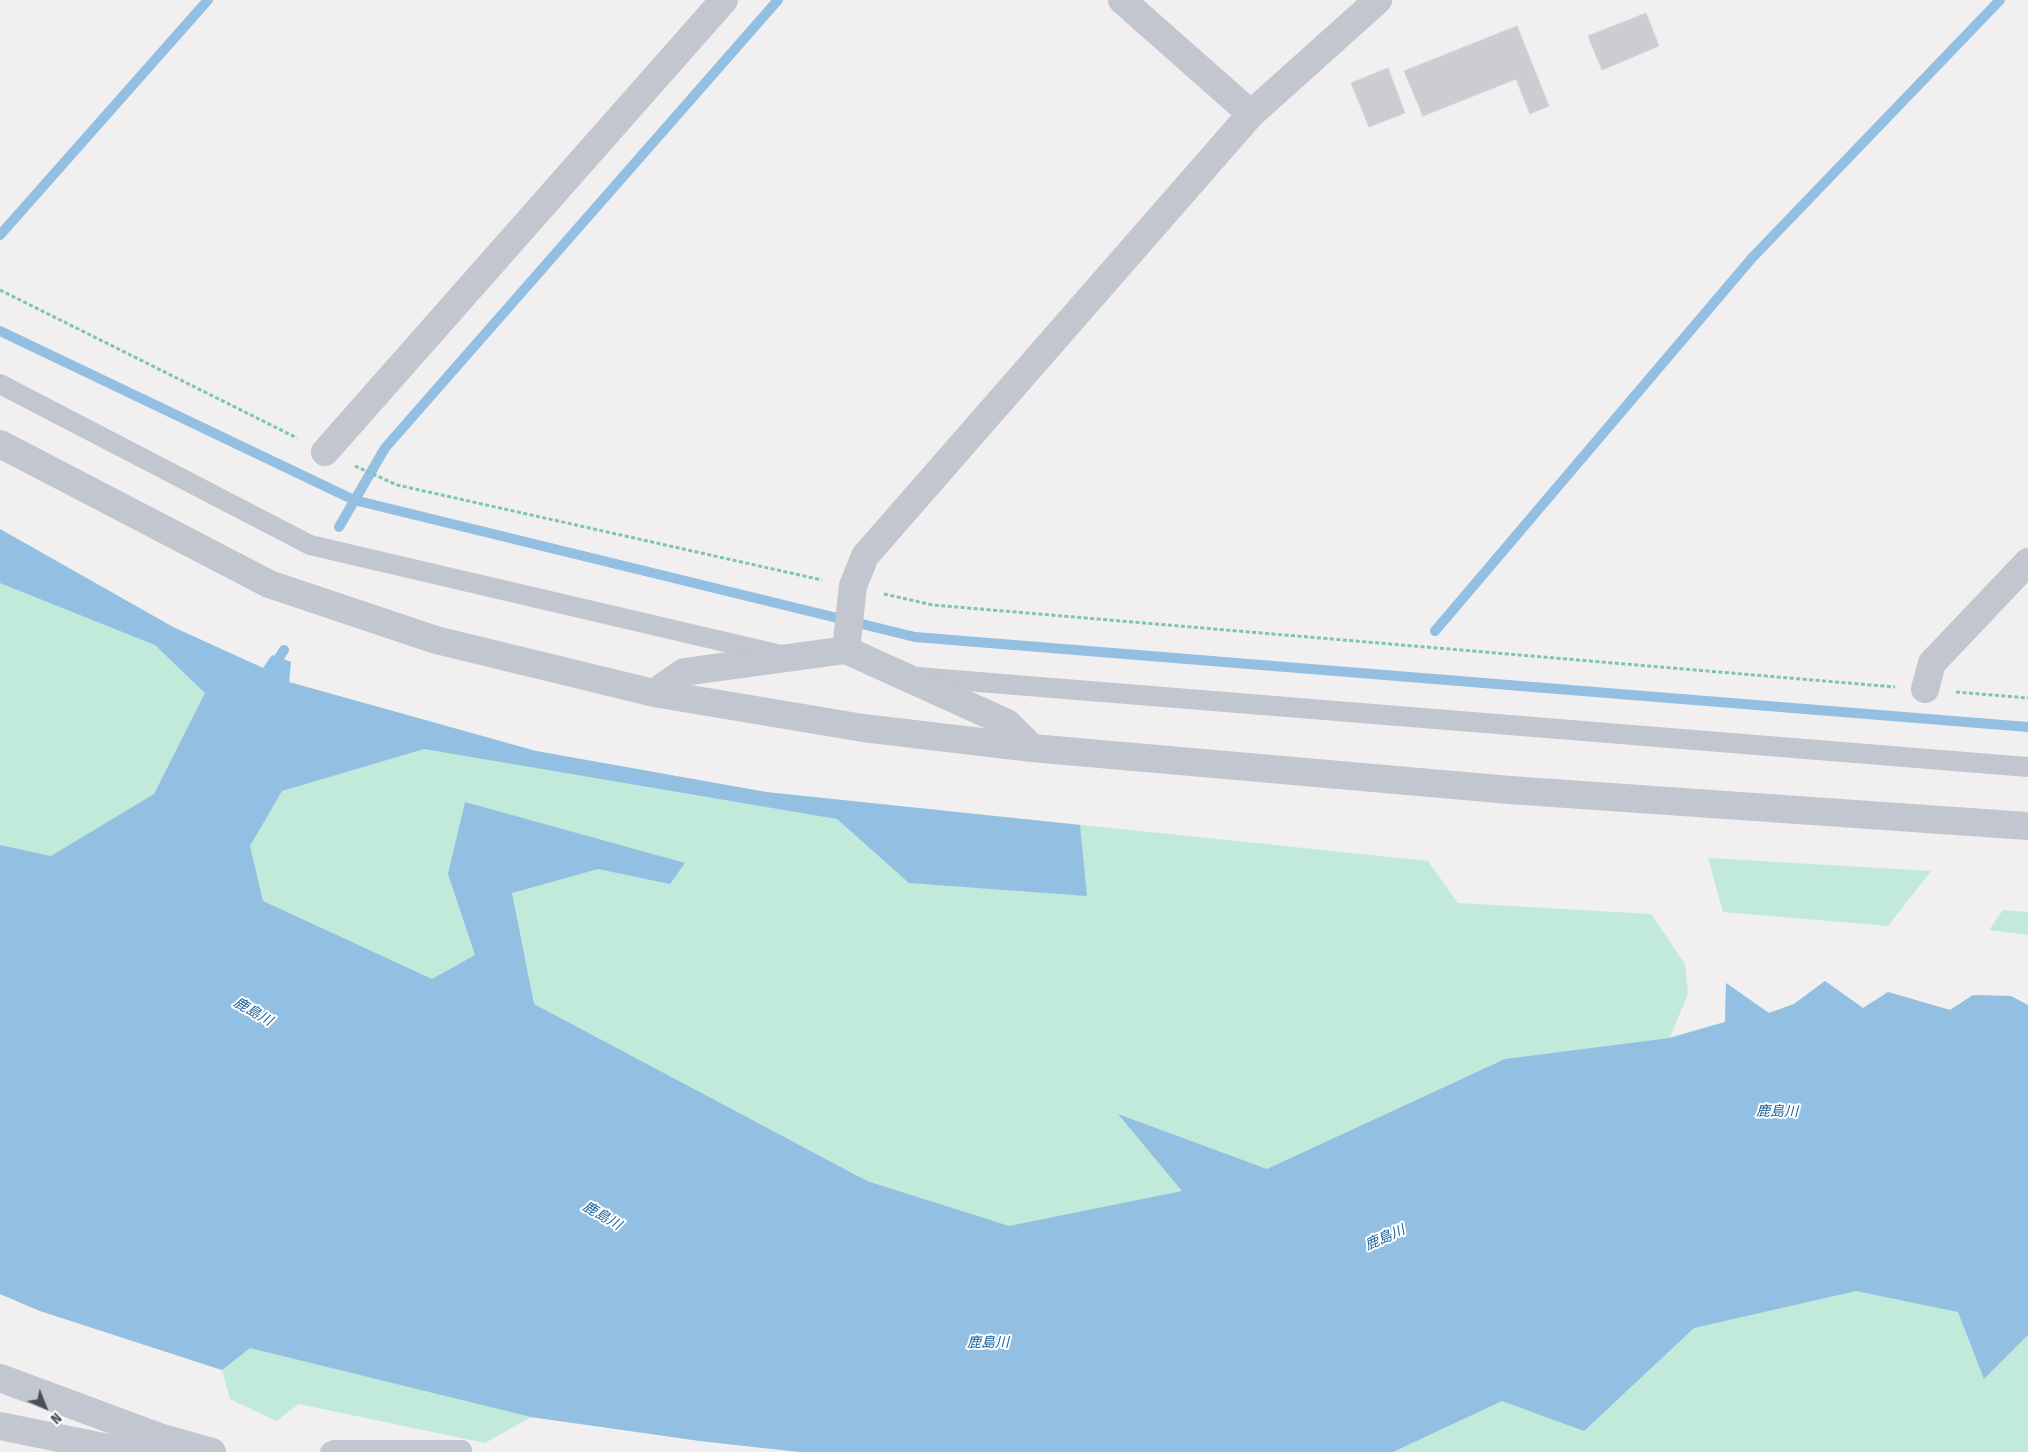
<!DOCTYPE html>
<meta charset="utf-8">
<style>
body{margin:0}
#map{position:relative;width:2028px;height:1452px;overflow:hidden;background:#f1efef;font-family:"Fira Sans Condensed",sans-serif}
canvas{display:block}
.north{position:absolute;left:20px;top:1382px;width:50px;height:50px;-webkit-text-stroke:4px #fff;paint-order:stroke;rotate:136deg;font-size:14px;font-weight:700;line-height:20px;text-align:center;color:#494e5a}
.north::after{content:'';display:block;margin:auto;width:18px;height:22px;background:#494e5a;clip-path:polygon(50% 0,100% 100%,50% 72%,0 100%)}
</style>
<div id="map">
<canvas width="2028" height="1452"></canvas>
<div class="north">N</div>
</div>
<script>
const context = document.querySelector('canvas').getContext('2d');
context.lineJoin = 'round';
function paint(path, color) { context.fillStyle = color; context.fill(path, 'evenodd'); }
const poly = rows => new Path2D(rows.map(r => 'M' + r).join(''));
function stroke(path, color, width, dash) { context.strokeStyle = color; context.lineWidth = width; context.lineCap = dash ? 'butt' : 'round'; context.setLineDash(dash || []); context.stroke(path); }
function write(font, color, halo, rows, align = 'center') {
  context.font = font + ' "Fira Sans Condensed","Noto Sans JP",sans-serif'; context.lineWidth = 4; context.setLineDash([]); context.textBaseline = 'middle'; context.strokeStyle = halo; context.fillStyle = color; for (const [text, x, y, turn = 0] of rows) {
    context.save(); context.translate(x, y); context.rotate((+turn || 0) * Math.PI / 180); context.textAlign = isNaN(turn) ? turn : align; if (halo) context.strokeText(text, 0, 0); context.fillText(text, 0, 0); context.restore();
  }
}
paint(poly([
 [0,529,173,627,263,668,272,655,291,662,289,682,536,751,766,792,1428,861,1458,903,1651,914,1685,964,1688,994,1670,1037,1725,1022,1726,983,1769,1013,1794,1004,1825,981,1863,1008,1888,992,1950,1010,1973,995,2011,996,2028,1005,1058,1316,0,890],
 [1708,858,1931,871,1888,926,1723,912],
 [2003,910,2028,912,2028,935,1989,930],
 [0,979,639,1293,2028,1156,2028,1452,800,1452,700,1441,531,1417,485,1443,299,1404,276,1421,230,1399,222,1370,40,1311,0,1294]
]), '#c1eadb');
paint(poly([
 [0,529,173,627,263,668,272,655,291,662,289,682,536,751,766,792,1080,825,1087,896,909,883,837,819,424,749,282,791,250,846,263,901,432,979,475,955,448,874,465,802,685,863,670,884,598,869,512,893,534,1004,867,1181,1009,1226,1182,1191,1118,1114,1267,1169,1505,1059,1670,1038,1725,1022,1726,983,1769,1013,1794,1004,1825,981,1863,1008,1888,992,1950,1010,1973,995,2011,996,2028,1005,2028,1335,1984,1379,1958,1312,1856,1291,1694,1328,1584,1431,1502,1401,1393,1452,800,1452,700,1441,531,1417,250,1348,222,1370,40,1311,0,1294,0,845,51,856,154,794,205,693,155,645,0,583]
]), '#93bfe3');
stroke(poly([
 [0,235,208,0],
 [0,331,354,500,915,637,2028,727],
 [339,527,385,448,778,0],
 [1435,631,1752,258,2000,0],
 [272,668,284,650]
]), '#93bfe3', 10);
const building = poly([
 [1646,13,1659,46,1602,70,1588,36,1646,13],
 [1517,26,1549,106,1530,114,1516,79,1423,116,1404,71,1517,26],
 [1388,68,1405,113,1369,127,1351,83,1388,68]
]);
paint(building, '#cccdd3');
stroke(building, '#d3d4d9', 1);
stroke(poly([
 [0,290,297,438],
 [355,466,397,485,822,580],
 [884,594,933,605,1895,687],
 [1956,692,2028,698]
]), '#7dc5b3', 3, [4, 2.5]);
stroke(poly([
 [0,384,310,545,781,655],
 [917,677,2028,767],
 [330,1452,334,1450,462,1450]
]), '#c1c6cf', 20);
stroke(poly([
 [1122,0,1251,114],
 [0,444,269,584,436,640,654,693,863,728,1032,748,1510,790,2028,826],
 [325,452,724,0],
 [846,650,853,586,865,556,1251,114,1378,0],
 [1925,689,1932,663,2028,562],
 [654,693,684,672,846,650,1007,723,1032,748],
 [0,1378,159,1437,212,1452],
 [0,1426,108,1448,134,1448,159,1437]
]), '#c1c6cf', 28);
write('italic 14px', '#1b619b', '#fff', [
 ["鹿島川",253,1012,30],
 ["鹿島川",1777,1112,1],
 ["鹿島川",602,1216,30],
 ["鹿島川",1385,1238,-24],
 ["鹿島川",988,1343]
]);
</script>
